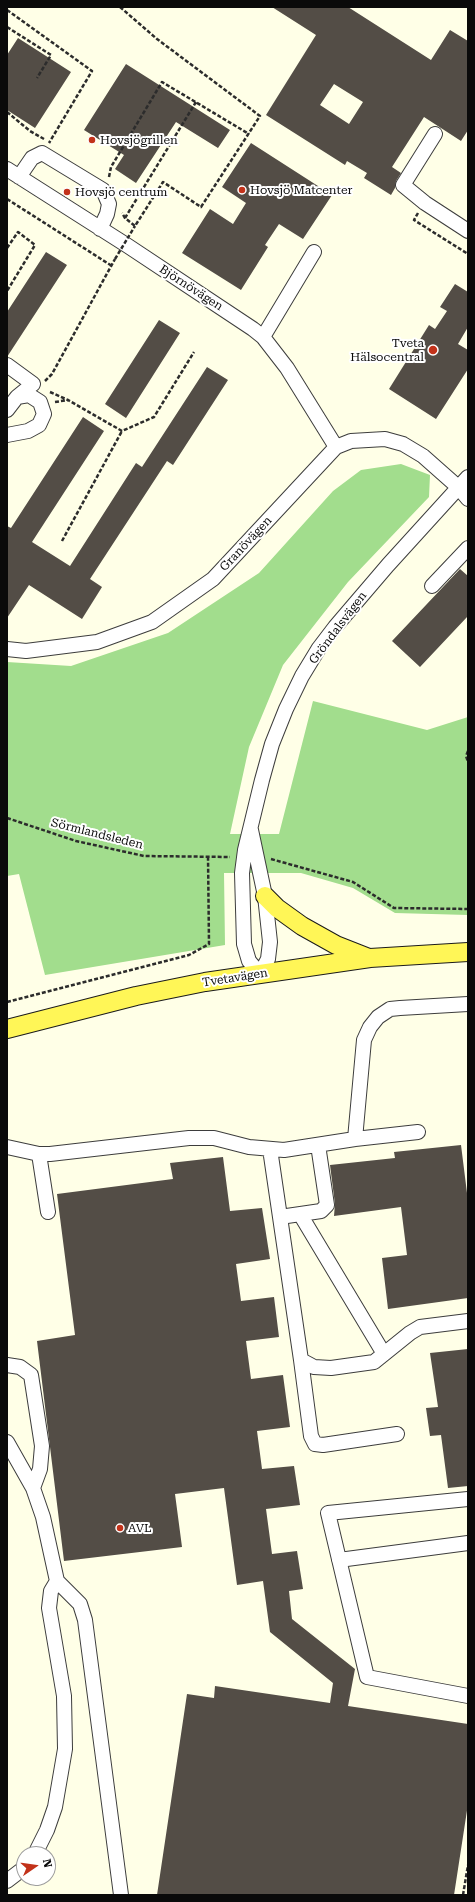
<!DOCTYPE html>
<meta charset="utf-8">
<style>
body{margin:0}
#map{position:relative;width:475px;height:1902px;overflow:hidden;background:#ffffe7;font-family:"Roboto Serif",serif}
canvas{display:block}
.frame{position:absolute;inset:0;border:8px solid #0a0a0a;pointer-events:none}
.north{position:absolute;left:16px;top:1846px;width:40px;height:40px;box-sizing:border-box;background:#fff;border:1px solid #9d9d9d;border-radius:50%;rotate:77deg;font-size:11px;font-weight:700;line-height:16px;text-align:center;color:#0a0a0a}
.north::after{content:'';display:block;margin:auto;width:14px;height:18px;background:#c2321a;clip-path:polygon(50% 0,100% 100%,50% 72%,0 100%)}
</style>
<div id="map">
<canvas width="475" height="1902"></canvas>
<div class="frame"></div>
<div class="north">N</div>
</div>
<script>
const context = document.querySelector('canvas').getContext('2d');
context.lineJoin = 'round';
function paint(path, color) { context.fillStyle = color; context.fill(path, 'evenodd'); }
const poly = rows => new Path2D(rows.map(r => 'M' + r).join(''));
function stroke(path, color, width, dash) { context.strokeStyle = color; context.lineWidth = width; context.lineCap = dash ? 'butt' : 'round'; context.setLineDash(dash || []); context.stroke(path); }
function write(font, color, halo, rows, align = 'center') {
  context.font = font + ' "Roboto Serif",serif'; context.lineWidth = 4; context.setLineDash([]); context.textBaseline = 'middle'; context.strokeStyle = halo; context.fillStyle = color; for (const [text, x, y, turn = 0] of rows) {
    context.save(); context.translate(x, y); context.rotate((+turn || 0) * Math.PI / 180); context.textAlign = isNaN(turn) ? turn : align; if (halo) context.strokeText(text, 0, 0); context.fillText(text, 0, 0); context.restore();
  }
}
paint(poly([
 [401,464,430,475,429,497,348,582,283,665,249,747,230,834,279,834,313,701,427,730,468,717,468,915,395,913,353,888,301,873,224,873,225,945,45,975,19,874,7,876,7,662,71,666,168,633,259,573,333,491,361,470]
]), '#a2dd8d');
paint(poly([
 [272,7,348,7,431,60,450,30,468,41,468,130,461,141,424,117,392,167,401,173,396,181,395,188,391,195,364,178,367,173,347,161,345,165,266,115,316,35],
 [334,84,363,102,349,124,320,105],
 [18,38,71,72,35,128,7,110,7,55],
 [126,64,230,130,218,148,176,122,136,183,115,169,124,155,84,130],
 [251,143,332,195,303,239,279,224,265,245,268,247,241,290,182,253,210,209,233,224,246,203,222,187],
 [46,252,67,265,7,357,7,312],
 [455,284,468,292,468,327,458,344,468,350,468,369,436,419,389,389,429,325,435,329,447,311,440,307],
 [159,320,180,333,126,418,105,404],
 [207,367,228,380,173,465,167,461,90,579,102,587,82,619,29,585,7,618,7,526,11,528,83,417,104,431,32,542,70,566,136,463,142,467],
 [460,569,468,576,468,616,420,667,392,641],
 [461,1145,468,1201,468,1298,388,1309,382,1258,407,1255,401,1207,334,1216,335,1204,330,1165,395,1158,394,1152],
 [223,1157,230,1211,262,1208,270,1259,236,1264,241,1301,274,1297,279,1337,246,1341,251,1379,283,1375,290,1427,257,1431,262,1469,294,1466,300,1505,266,1509,272,1554,297,1551,303,1589,289,1591,292,1619,355,1669,348,1706,468,1724,468,1804,454,1895,157,1895,187,1694,214,1698,215,1686,330,1703,333,1683,270,1632,263,1581,237,1585,224,1488,175,1494,182,1547,64,1561,37,1341,75,1335,57,1194,173,1179,170,1163],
 [468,1349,468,1486,448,1488,441,1435,430,1436,426,1408,438,1407,430,1353]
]), '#534d46');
const minor = poly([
 [435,134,403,185,425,203,468,231],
 [7,169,128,246,253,329,263,337,287,368,336,447],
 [19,177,32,158,42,153,103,190,109,204,107,214,100,229],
 [263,337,314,252],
 [7,365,33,384,17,397],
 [7,410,17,397,29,395,40,402,44,414,39,425,28,431,7,435],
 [432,586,468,548],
 [7,649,26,651,97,642,152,622,213,579,336,447,351,441,385,439,403,444,423,456,458,487,468,499],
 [251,830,265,896,270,942,268,959,260,974,249,961,244,944,242,873,245,850,262,780,272,744,286,709,302,676,319,648,335,627,388,565,468,477],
 [355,1139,418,1132],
 [7,1147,39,1154,50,1154,189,1138,214,1138,249,1147,284,1150,355,1139,364,1040,370,1027,378,1017,390,1009,400,1008,468,1004],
 [270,1149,301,1360,314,1367,331,1368,374,1362,410,1333,420,1327,468,1321],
 [39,1154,48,1212],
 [300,1214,384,1354],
 [280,1217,321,1211,327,1205,318,1145],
 [301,1360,311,1436,315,1444,323,1445,397,1434],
 [7,1365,20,1367,31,1375,42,1446,40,1469,33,1488],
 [7,1442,33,1488,43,1517,57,1581,80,1604,85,1620,121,1895],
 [468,1499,328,1513,367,1677,468,1696],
 [339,1560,468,1543],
 [35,1854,47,1830,55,1807,65,1749,64,1696,49,1608,51,1591,57,1581],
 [7,1881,24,1868]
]);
const major = poly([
 [265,896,277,908,302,926,336,945,369,958],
 [7,1029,136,996,205,982,370,958,468,952]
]);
stroke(minor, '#3d3d3d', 16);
stroke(major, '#1b1b1b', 20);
stroke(poly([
 [120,7,157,39,260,116,201,207,163,182,135,226,125,218,122,213],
 [7,10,92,71,49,143],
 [7,27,51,55,37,78],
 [7,112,30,131,44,139],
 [109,177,111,167,162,82,249,134],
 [7,199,112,266],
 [418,213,414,220,468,254],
 [125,218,196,102],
 [7,248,18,232,35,245,7,291],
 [45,381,52,374,115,259],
 [50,392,68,400,122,431,154,417,194,352],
 [55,402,68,400],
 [62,541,122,431],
 [468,751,466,756,468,762],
 [7,818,76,841,144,856,230,857],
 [271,859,353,882,394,908,468,909],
 [7,1002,189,955,209,944,208,856],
 [463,1895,468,1865]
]), '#2c2c2c', 2.5, [4, 2]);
stroke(minor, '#fff', 14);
stroke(major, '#fff657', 18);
stroke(poly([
 [115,259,135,226]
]), '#2c2c2c', 2.5, [4, 2]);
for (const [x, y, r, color] of [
 [92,140,4,"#c2321a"],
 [242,190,4,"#c2321a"],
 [67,192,4,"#c2321a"],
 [433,350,5,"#c2321a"],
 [120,1528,4,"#c2321a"]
]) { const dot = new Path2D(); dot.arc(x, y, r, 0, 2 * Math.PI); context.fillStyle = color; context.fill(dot); stroke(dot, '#fff', 1.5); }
write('12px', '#0a0a0a', '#fff', [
 ["Hovsjögrillen",100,140],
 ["Hovsjö Matcenter",250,190],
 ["Hovsjö centrum",75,192],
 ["Tveta",424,343,"right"],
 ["Hälsocentral",424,357,"right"],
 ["AVL",128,1528]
], 'left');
write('12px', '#0a0a0a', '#fff', [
 ["Björnövägen",191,288,33],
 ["Granövägen",246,544,-47],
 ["Gröndalsvägen",338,628,-53],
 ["Sörmlandsleden",97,834,14],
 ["Tvetavägen",235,978,-9]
]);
</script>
